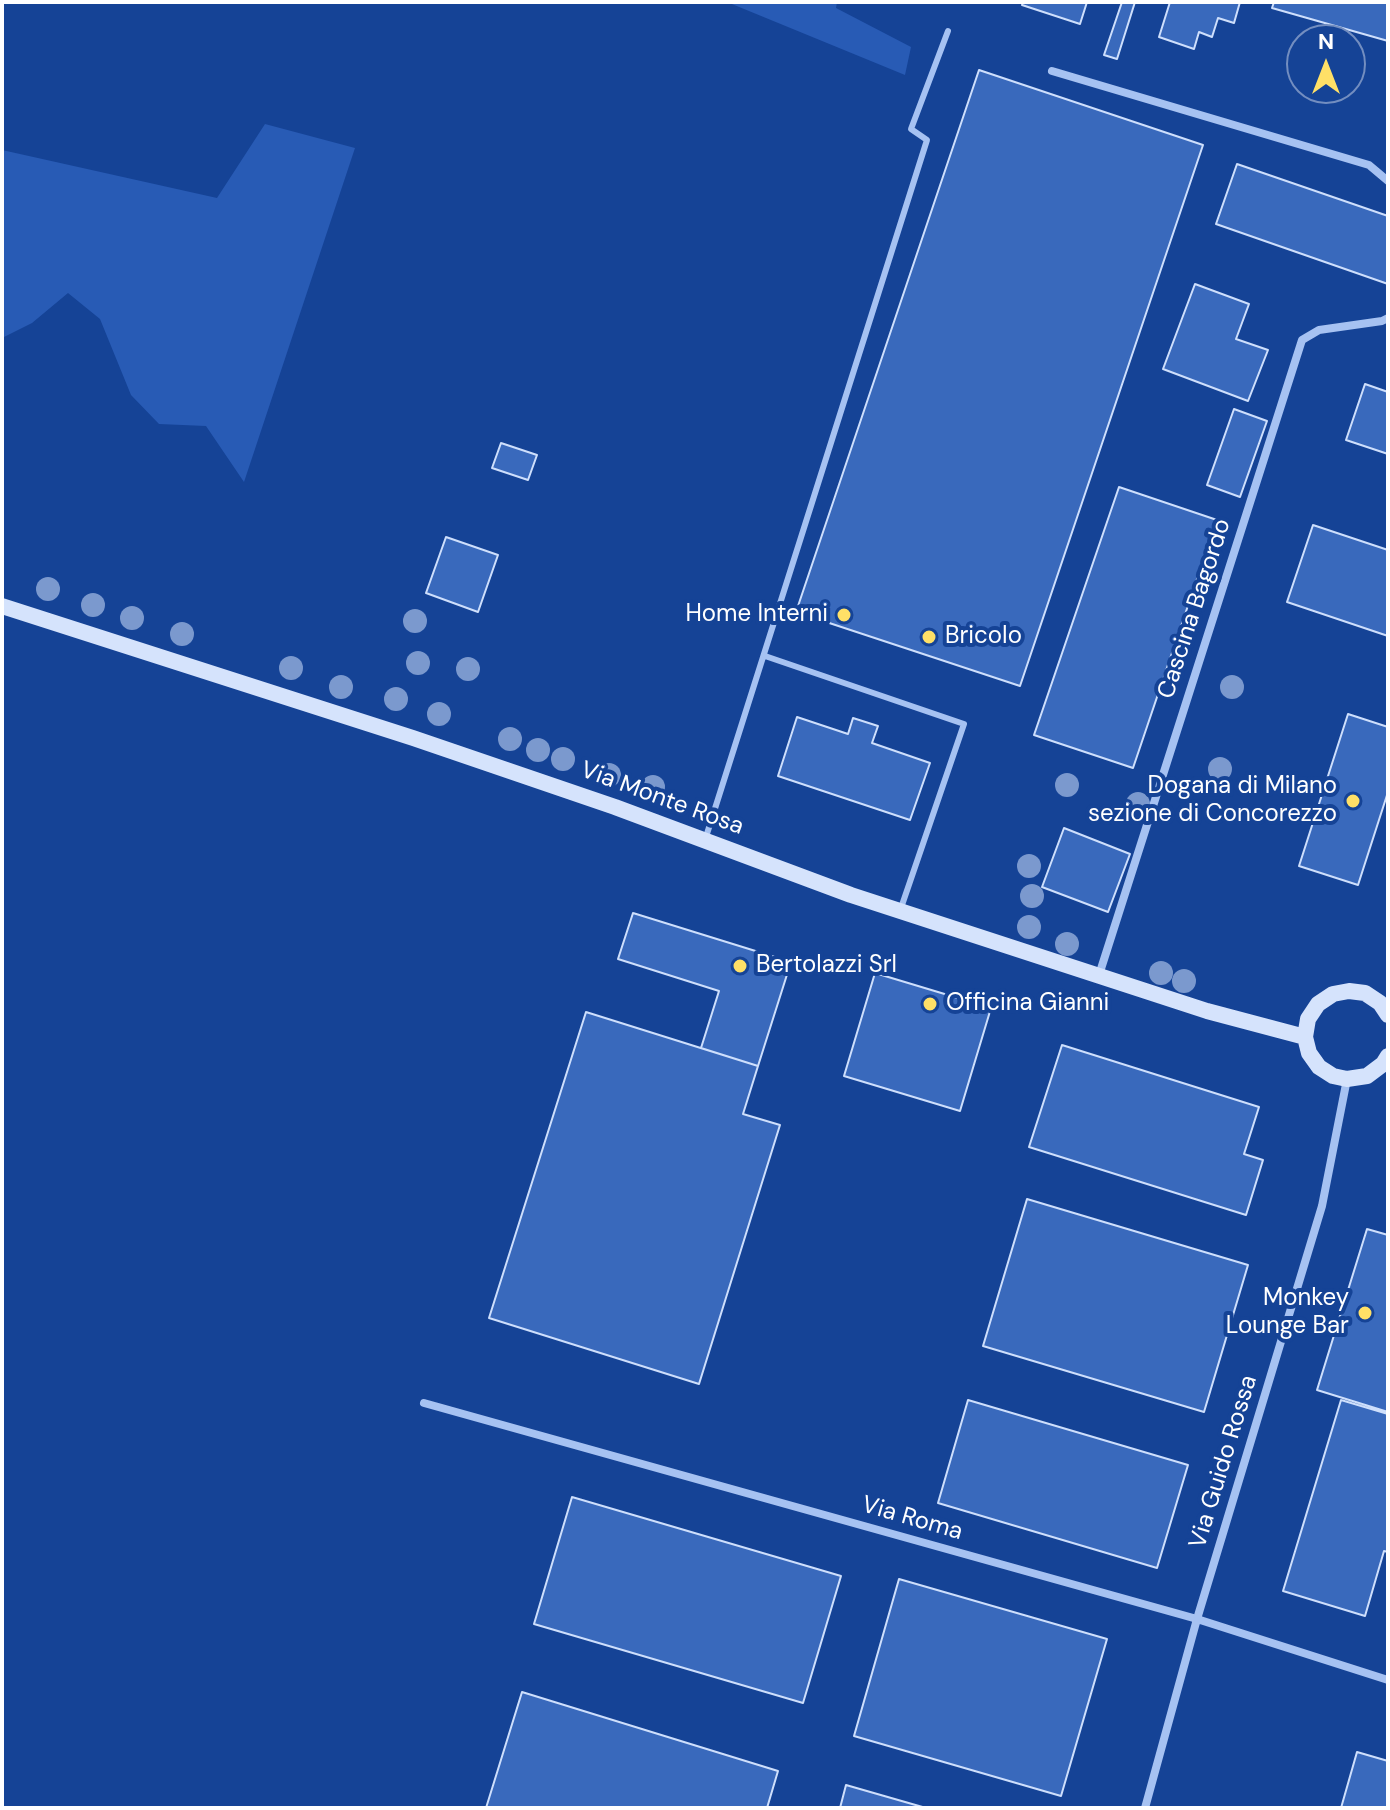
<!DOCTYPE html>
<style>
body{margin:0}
#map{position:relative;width:1390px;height:1810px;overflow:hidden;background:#154396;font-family:"DM Sans",sans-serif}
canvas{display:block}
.frame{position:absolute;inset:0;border:4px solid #fff;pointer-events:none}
.north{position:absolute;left:1286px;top:24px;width:80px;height:80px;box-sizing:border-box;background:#154396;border:2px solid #738ec0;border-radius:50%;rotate:0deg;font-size:22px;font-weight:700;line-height:32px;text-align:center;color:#fff}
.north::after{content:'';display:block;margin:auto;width:28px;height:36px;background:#ffe067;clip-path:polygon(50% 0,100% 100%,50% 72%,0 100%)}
</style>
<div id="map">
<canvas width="1390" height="1810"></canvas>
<div class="frame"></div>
<div class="north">N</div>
</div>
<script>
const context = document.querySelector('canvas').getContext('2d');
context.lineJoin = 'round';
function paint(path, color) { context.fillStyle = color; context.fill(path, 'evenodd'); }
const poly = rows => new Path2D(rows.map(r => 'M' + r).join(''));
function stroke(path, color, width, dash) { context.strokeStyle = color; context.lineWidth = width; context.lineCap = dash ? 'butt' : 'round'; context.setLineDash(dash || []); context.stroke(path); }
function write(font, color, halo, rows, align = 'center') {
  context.font = font + ' "DM Sans",sans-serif'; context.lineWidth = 8; context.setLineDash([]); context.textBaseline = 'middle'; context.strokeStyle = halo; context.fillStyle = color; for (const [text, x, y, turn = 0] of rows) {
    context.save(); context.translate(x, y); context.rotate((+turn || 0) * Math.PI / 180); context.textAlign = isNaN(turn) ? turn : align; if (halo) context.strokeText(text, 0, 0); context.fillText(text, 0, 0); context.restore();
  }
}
paint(poly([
 [727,2,837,2,836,8,911,47,905,75],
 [265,124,355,148,244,482,206,426,159,424,131,395,100,319,68,293,32,323,2,338,2,150,217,198]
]), '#285bb5');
const building = poly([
 [1023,2,1087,2,1080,24,1022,5,1023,2],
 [1122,2,1135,2,1117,59,1104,55,1122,2],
 [1170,2,1240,2,1234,23,1218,18,1212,37,1199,32,1194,49,1159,37,1170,2],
 [1274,2,1388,2,1388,41,1272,8,1274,2],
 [979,70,1203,145,1020,686,796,612,979,70],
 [1237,164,1388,216,1388,284,1216,224,1237,164],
 [1195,284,1249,304,1236,339,1268,350,1248,401,1163,369,1195,284],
 [1365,384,1388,392,1388,454,1346,440,1365,384],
 [1234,409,1267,421,1240,497,1207,485,1234,409],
 [501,443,537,455,528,480,492,468,501,443],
 [1119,487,1217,520,1133,768,1034,735,1119,487],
 [1313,525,1388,550,1388,636,1287,602,1313,525],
 [446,537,498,555,478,612,426,593,446,537],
 [1348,714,1388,727,1388,792,1358,885,1299,866,1348,714],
 [797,717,848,734,853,718,878,726,872,743,930,763,910,820,778,776,797,717],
 [1064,828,1130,854,1108,912,1042,887,1064,828],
 [633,913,791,962,758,1066,701,1048,719,991,618,959,633,913],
 [875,973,991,1008,960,1111,844,1076,875,973],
 [586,1012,758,1066,743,1114,780,1125,699,1384,489,1318,586,1012],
 [1062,1045,1259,1107,1244,1154,1263,1160,1246,1215,1029,1147,1062,1045],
 [1027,1199,1248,1265,1204,1412,983,1346,1027,1199],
 [1367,1229,1388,1235,1388,1412,1317,1390,1367,1229],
 [968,1400,1188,1465,1157,1568,938,1503,968,1400],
 [1341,1400,1388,1414,1388,1552,1384,1551,1365,1616,1283,1591,1341,1400],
 [572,1497,841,1576,803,1703,534,1624,572,1497],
 [899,1579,1107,1639,1061,1796,854,1736,899,1579],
 [522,1692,778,1771,767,1808,486,1808,522,1692],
 [1357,1752,1388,1761,1388,1808,1341,1808,1357,1752],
 [846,1785,926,1808,840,1808,846,1785]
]);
paint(building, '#3969bc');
stroke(building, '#cedffc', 2);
stroke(poly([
 [765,656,964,724,901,908],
 [705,840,927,140,911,129,948,31]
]), '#a6c2f2', 6);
stroke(poly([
 [1052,71,1369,165,1388,181],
 [1099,975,1302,340,1319,330,1382,321,1388,318],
 [424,1403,1197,1619,1388,1680],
 [1145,1808,1197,1619,1322,1206,1347,1079]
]), '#a6c2f2', 8);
stroke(poly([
 [2,606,413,738,615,807,851,895,1207,1011,1305,1037],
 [1388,1015,1380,1003,1365,993,1349,991,1333,994,1318,1004,1308,1019,1305,1037,1309,1053,1319,1067,1333,1076,1347,1079,1367,1076,1383,1064,1388,1056]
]), '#d5e3fc', 16);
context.fillStyle = '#7b99ce';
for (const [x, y] of [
 [48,589],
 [93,605],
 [132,618],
 [415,621],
 [182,634],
 [418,663],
 [291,668],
 [468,669],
 [341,687],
 [1232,687],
 [396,699],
 [439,714],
 [510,739],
 [538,750],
 [563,759],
 [1220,769],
 [609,775],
 [1067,785],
 [653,787],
 [1138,804],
 [1029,866],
 [1032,896],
 [1029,927],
 [1067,944],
 [1161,973],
 [1184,981]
]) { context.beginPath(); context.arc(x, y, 12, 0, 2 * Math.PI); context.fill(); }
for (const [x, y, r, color] of [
 [844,615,8,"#ffe067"],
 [929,637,8,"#ffe067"],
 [1353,801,8,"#ffe067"],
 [740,966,8,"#ffe067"],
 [930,1004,8,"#ffe067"],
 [1365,1313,8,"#ffe067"]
]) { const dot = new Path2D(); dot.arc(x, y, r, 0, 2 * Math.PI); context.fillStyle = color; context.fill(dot); stroke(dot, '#154396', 3); }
write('24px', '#fff', '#154396', [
 ["Cascina Bagordo",1195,609,-72],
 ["Via Monte Rosa",662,799,20],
 ["Via Guido Rossa",1224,1462,-73],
 ["Via Roma",912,1519,16]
]);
write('24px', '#fff', '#154396', [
 ["Home Interni",828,615],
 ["BricoIo",945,637,"left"],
 ["Dogana di Milano",1337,787],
 ["sezione di Concorezzo",1337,815],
 ["Bertolazzi Srl",756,966,"left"],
 ["Officina Gianni",946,1004,"left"],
 ["Monkey",1349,1299],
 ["Lounge Bar",1349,1327]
], 'right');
</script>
